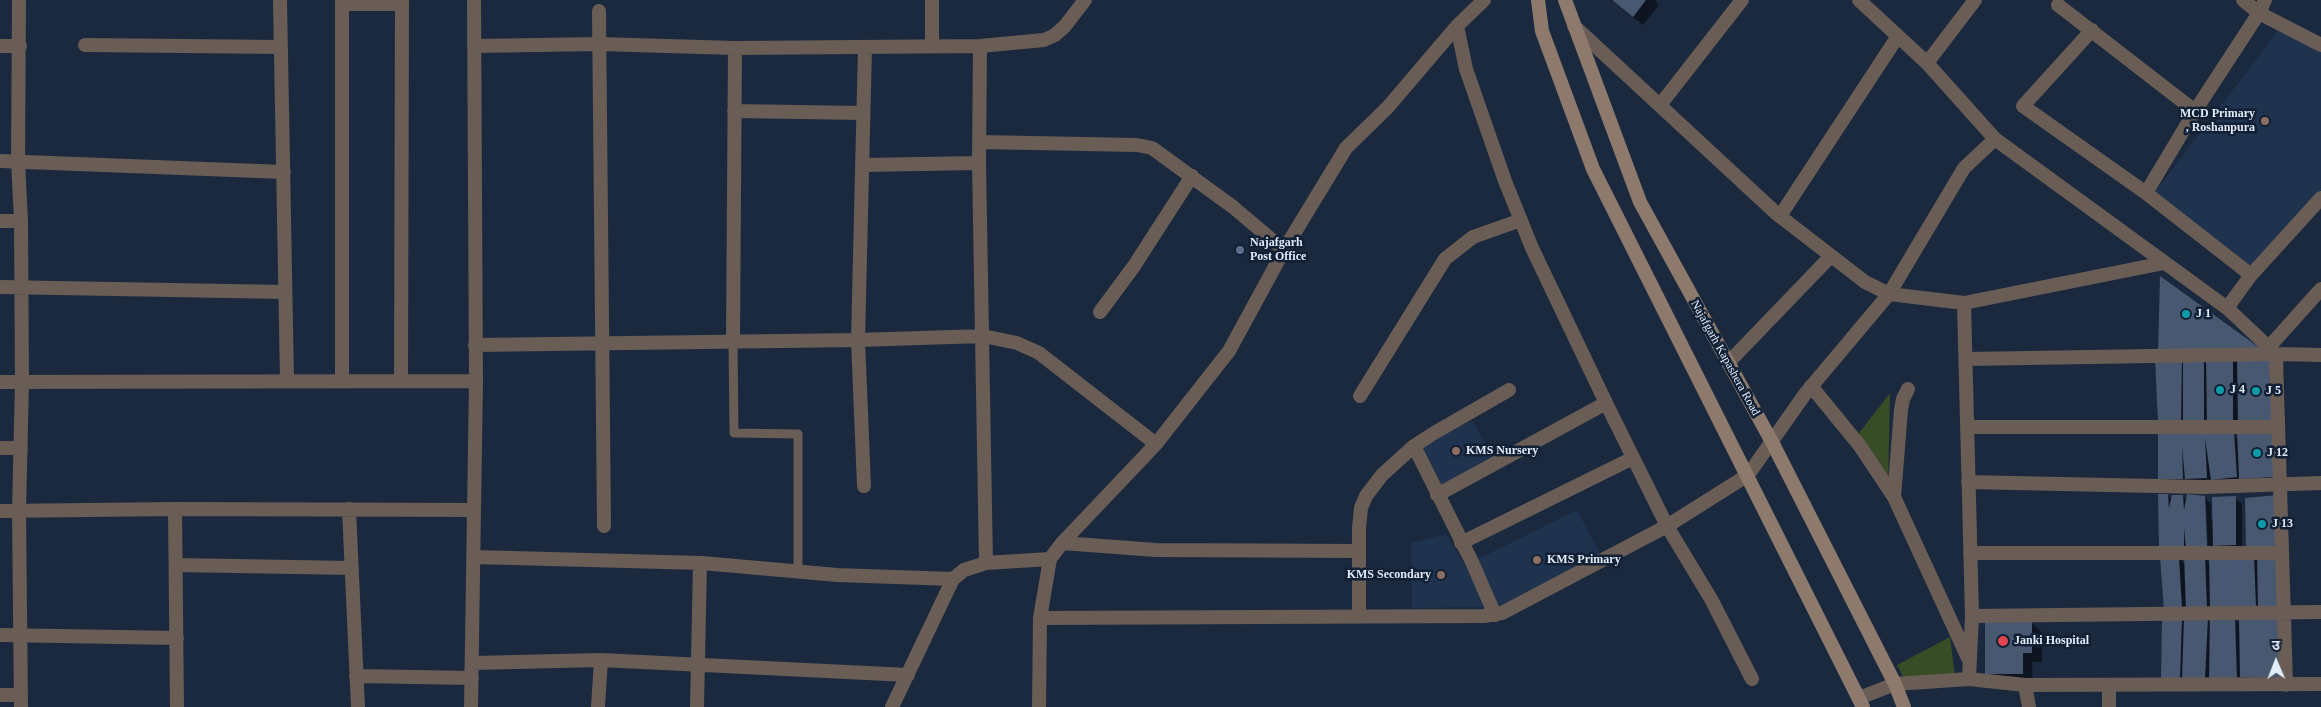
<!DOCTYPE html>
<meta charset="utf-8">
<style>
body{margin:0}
#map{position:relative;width:2321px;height:707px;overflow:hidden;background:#1b293f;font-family:Georgia,"Noto Sans Devanagari",serif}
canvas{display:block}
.north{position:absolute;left:2251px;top:637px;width:50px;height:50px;-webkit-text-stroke:4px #112035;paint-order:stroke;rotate:359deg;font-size:14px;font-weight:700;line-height:20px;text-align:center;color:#e1ebfa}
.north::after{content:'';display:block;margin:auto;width:18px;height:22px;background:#e1ebfa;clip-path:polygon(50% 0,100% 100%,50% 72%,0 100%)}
</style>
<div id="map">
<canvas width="2321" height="707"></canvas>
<div class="north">उ</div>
</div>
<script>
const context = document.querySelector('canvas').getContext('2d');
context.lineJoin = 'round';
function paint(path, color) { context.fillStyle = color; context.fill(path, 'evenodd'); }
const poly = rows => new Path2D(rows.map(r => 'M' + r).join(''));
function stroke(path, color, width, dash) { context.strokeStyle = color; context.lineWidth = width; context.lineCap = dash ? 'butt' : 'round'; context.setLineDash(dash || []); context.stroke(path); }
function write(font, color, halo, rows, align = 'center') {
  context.font = font + ' Georgia,serif'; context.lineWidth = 5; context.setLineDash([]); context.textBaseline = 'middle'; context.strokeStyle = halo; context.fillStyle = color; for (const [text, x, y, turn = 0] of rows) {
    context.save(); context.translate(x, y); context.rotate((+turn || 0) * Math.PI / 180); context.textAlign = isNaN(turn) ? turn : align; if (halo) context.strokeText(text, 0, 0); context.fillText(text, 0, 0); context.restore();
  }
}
paint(poly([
 [2283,24,2321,50,2321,204,2259,273,2155,192],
 [1473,421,1494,459,1438,489,1418,443],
 [1577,510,1602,557,1499,611,1472,562],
 [1446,534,1490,607,1412,608,1411,543]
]), '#1f324e');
paint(poly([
 [1890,393,1888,486,1856,437],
 [1950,637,1955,676,1906,682,1897,665]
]), '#384d25');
paint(poly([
 [1611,0,1655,0,1659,5,1643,25],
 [2274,358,2284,368,2287,486,2166,485,2159,478,2156,359],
 [2238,432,2238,439,2232,433],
 [2168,495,2172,500,2182,496,2187,501,2204,497,2211,504,2211,520,2235,498,2242,504,2242,551,2221,552,2212,544,2213,554,2204,557,2210,563,2255,556,2246,499,2287,616,2232,615,2291,688,2169,685,2181,618,2185,623,2186,616,2165,609],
 [2204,501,2206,501,2208,554,2206,554],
 [2185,556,2186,565,2180,559],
 [2032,623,2042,633,2042,662,2032,662,2033,683,1996,683,1986,673]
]), '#0007');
paint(poly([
 [1612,0,1646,0,1633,17],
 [2160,276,2264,351,2158,353],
 [2206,357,2233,358,2233,423,2207,424],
 [2274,357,2275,425,2238,423,2237,358],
 [2155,358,2182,358,2181,426,2158,425],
 [2183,358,2204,358,2204,425,2183,425],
 [2276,429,2277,477,2239,479,2237,430],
 [2234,432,2237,477,2211,480,2205,438,2207,478,2185,479,2182,446,2183,479,2158,479,2158,433],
 [2158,494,2168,494,2169,508,2172,495,2183,495,2184,510,2187,494,2205,496,2207,547,2186,549,2184,528,2184,550,2159,550],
 [2278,495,2279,550,2246,549,2245,498],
 [2236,496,2236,545,2213,546,2212,497],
 [2254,554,2256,608,2210,609,2209,555],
 [2184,555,2205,556,2207,609,2186,610],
 [2257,555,2280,555,2281,610,2258,609],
 [2160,557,2179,557,2182,609,2164,610],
 [2210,616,2235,616,2237,680,2209,679],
 [2182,617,2180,679,2161,679,2162,618],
 [2184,617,2208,617,2205,679,2182,680],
 [2239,618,2279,619,2282,678,2240,677],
 [1985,621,2032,621,2032,653,2023,653,2023,674,1985,674]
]), '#485871');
stroke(poly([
 [733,342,734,433,798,434,798,572]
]), '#695d55', 9);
stroke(poly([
 [19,0,18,161,21,221,22,382,19,511,21,707],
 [280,0,287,380],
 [1859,0,1927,63,1995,139],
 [2243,0,2259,13,2321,45],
 [342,4,402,4],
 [2058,5,2195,111],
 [599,11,604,526],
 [1457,26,1466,69,1505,181,1532,248,1606,403],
 [1574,26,1777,214,1865,282,1889,294,1964,303,2164,263],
 [2092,30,2023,106,2146,193,2251,275],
 [85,45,281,47],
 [0,46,20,46],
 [474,46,599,44,735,48,980,46,1044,40,1055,35,1065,26,1085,0],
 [932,46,932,0],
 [980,46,979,163,986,563],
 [1927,63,1975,0],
 [1660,105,1742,0],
 [734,111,863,113],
 [979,142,1137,145,1152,148,1233,207,1284,250],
 [0,161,284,172],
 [862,165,979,163],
 [2146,193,2195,111,2259,13,2265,0],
 [1780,216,1898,36],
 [0,221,21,221],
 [0,287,285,292],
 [1964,303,1972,616,1969,679],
 [2227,308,2251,275,2321,198],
 [1100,312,1134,266,1192,176],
 [733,342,735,48],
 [475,345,858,340,983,336,1017,343,1039,353,1156,444],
 [2269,347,2321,289],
 [1728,363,1831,256],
 [342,380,342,0],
 [401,380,402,0],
 [0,382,476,381],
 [1811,386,1860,446,1894,497,1968,658],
 [1360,396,1445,259,1473,237,1521,220],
 [1967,427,2278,427],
 [1414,446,1472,562,1495,615],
 [0,448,21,448],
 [1968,482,2204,487,2321,483],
 [864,486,858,340,865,47],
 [1437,495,1606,403,1667,526,1711,599,1752,679],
 [1894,497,1901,410,1903,399,1908,389],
 [175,509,177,707],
 [349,509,358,707],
 [0,511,175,509,474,510],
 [1062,543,1156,550,1359,551],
 [1461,543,1633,458],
 [1970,553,2282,553],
 [474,557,702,563,837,575,953,579],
 [176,565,352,568],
 [1972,616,2321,612],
 [1359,617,1359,528,1361,508,1366,496,1382,475,1414,446,1434,433,1509,390],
 [1040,618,1484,616,1502,613,1667,526,1748,475,1805,394,1889,294,1964,168,1995,139,2227,308,2276,354,1966,359],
 [0,635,177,638],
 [473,663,601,660,908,675],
 [356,676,472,678],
 [2025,685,2029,707],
 [2109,685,2109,707],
 [2286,685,2276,354,2321,355],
 [0,695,21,695],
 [1859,698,1895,684,1969,679,2025,685,2321,684],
 [471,707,476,381,474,0],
 [598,707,601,660],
 [697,707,700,563],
 [892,707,953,579,964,570,986,563,1050,559],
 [1039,707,1040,618,1050,559,1062,543,1156,444,1229,351,1284,250,1346,148,1388,107,1457,26,1484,0]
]), '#695d55', 14);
stroke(poly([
 [1538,0,1542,31,1593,169,1863,707],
 [1565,0,1640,202,1772,442,1895,684,1904,707]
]), '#8d7a6d', 14);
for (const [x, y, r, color] of [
 [2265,121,5,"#8d6e63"],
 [1240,250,5,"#5c6f8a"],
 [2186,314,5,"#0f9aa8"],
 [2220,390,5,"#0f9aa8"],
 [2256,391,5,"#0f9aa8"],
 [1456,451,5,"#8d6e63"],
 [2257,453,5,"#0f9aa8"],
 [2262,524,5,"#0f9aa8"],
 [1537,560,5,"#8d6e63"],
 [1441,575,5,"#8d6e63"],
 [2003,641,6,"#e0444e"]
]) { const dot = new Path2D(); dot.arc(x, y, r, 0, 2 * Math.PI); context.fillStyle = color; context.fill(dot); stroke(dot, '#112035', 2); }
write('bold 12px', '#e1ebfa', '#112035', [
 ["MCD Primary",2255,114,"right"],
 [", Roshanpura",2255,128,"right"],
 ["Najafgarh",1250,243],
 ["Post Office",1250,257],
 ["J 1",2196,314],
 ["J 4",2230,390],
 ["J 5",2266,391],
 ["KMS Nursery",1466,451],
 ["J 12",2267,453],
 ["J 13",2272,524],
 ["KMS Primary",1547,560],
 ["KMS Secondary",1431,575,"right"],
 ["Janki Hospital",2014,641]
], 'left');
write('12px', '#e1ebfa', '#112035', [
 ["Najafgarh Kapashera Road",1725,358,61]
]);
</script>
